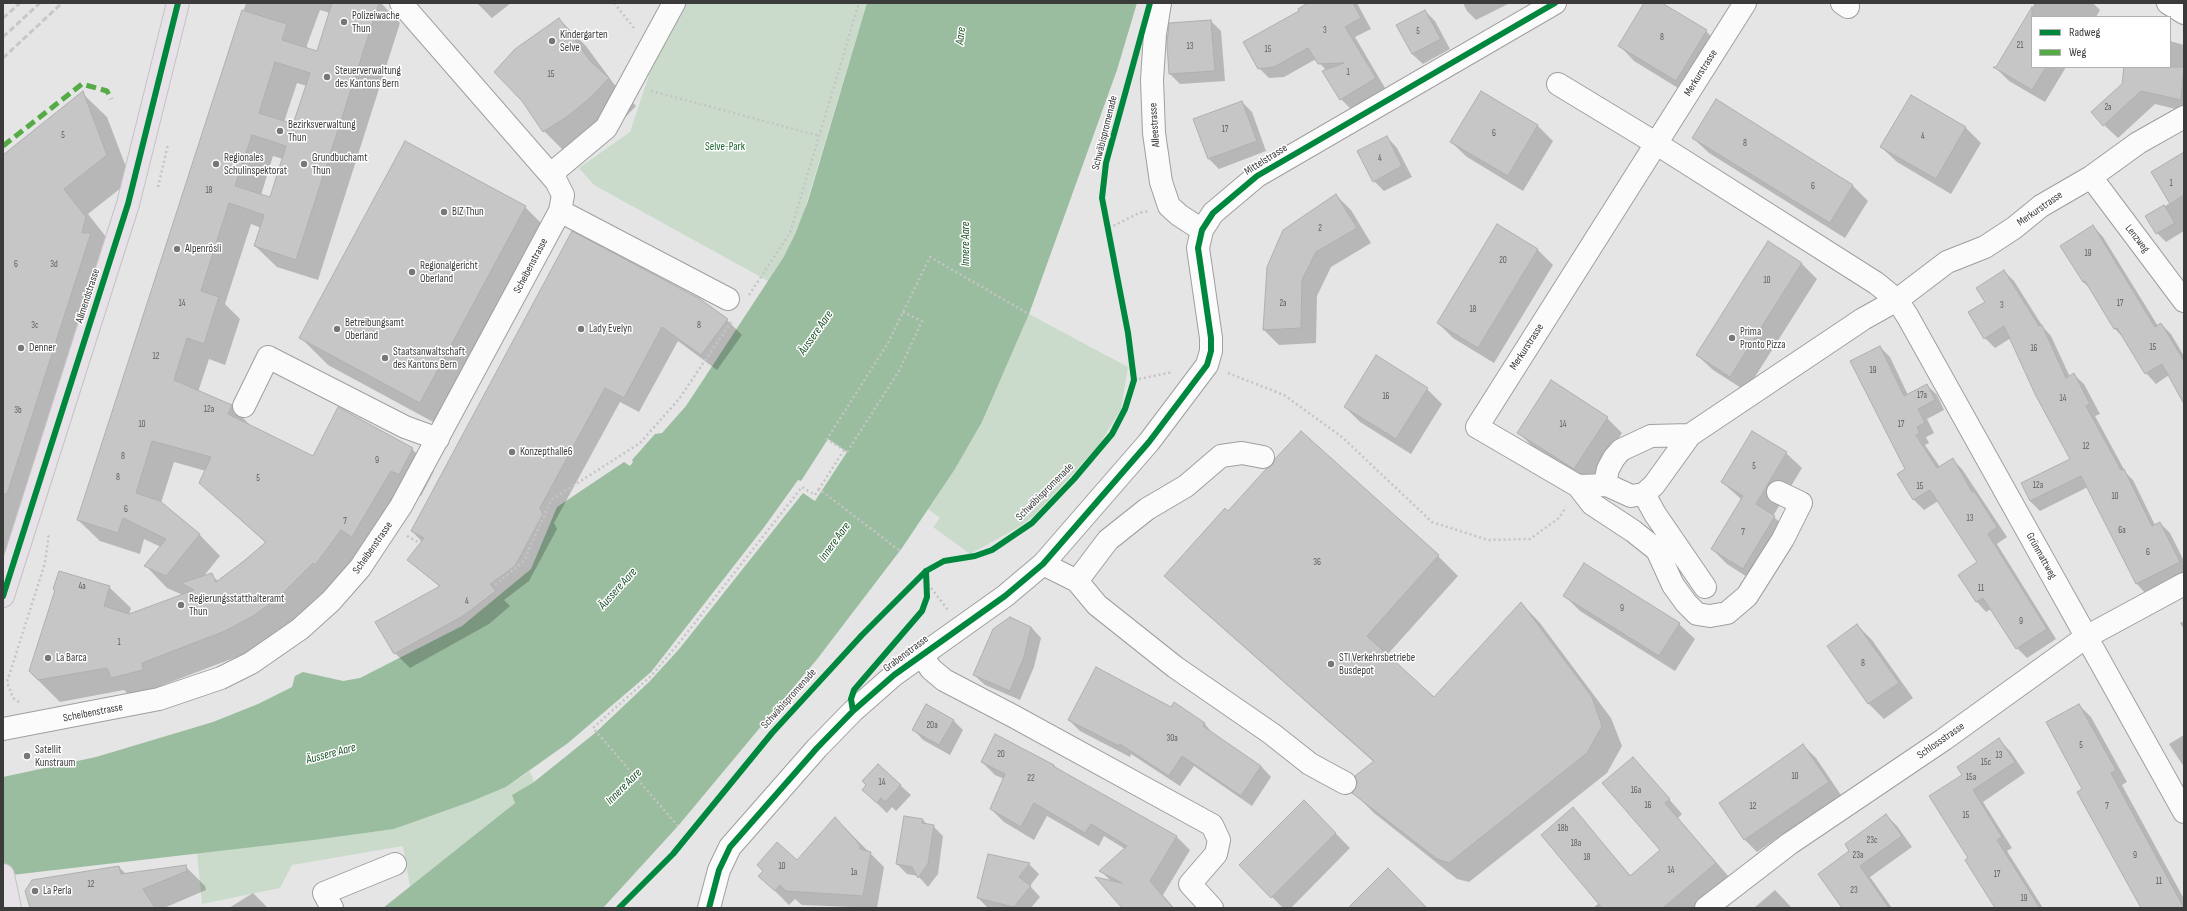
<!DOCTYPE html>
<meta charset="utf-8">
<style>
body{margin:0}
#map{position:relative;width:2187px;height:911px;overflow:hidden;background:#e6e5e6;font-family:"Sofia Sans Condensed",sans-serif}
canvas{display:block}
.frame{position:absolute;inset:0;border:4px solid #3c3b3c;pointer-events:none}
.legend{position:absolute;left:2031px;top:16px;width:140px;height:52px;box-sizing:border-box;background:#fff;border:1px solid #b1b1b1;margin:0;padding:5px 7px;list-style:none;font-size:12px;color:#3c3b3c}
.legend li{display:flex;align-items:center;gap:8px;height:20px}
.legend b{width:20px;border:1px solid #b1b1b1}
</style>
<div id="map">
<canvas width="2187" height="911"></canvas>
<div class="frame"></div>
<ul class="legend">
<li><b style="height:5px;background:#00873e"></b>Radweg</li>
<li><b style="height:5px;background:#55ac46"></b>Weg</li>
</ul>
</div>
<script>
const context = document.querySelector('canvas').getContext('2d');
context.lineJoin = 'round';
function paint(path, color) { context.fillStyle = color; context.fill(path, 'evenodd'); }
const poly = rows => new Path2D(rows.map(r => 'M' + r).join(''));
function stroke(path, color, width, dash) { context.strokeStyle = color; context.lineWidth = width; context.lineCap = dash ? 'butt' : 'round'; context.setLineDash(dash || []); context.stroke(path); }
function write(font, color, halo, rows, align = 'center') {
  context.font = font + ' "Sofia Sans Condensed",sans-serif'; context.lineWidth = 3; context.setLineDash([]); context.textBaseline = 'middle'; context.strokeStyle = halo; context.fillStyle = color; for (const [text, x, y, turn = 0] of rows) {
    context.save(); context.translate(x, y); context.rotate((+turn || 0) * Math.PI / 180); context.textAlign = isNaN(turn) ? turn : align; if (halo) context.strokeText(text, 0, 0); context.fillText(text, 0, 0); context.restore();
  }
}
paint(poly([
 [682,3,867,3,802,218,783,258,768,281,594,185,579,168,630,132,659,45],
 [1029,314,1128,367,1121,409,1099,445,1035,515,1019,527,970,554,933,527,940,518,928,509,955,469,982,422],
 [530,771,534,782,512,795,516,802,410,887,403,846,292,865,280,888,202,904,197,853,314,840,394,829,470,802,506,787]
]), '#cadbcc');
paint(poly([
 [867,3,1137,3,1117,70,1029,314,982,422,955,469,902,548,818,658,678,826,603,908,383,908,515,803,512,795,534,782,595,733,650,681,680,648,803,493,815,501,847,452,828,439,801,481,798,480,765,526,651,672,568,743,506,787,470,802,394,829,314,840,3,876,3,777,96,757,213,722,258,704,292,687,295,676,303,672,343,681,360,678,462,626,531,569,557,507,624,462,630,466,633,462,632,460,655,434,662,433,686,406,783,258,795,234,808,201]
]), '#9abc9f');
paint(poly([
 [246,3,381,3,400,23,318,280,277,267,255,246,261,228,251,224,225,304,240,319,225,365,209,359,198,392,231,406,252,427,313,458,339,408,412,449,434,471,421,496,413,491,312,609,247,653,163,685,164,691,133,699,124,690,60,702,38,680,109,587,131,608,129,615,183,595,167,588,146,566,161,547,144,539,140,554,100,541,78,520],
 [320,10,330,13,318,53,307,49,307,45],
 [297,83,307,86,294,125,284,122],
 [273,156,283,159,271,198,261,195],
 [174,462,206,471,200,483,266,543,218,581,211,575,203,577,220,556,199,534,161,503],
 [477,3,511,3,492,18],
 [1312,3,1357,3,1371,29,1355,37,1385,88,1351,109,1341,99,1326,70,1316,59,1284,77,1269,78,1259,68,1244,43],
 [1463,3,1510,3,1476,20,1467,11],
 [1645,3,1660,3,1706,31,1721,46,1691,96,1634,61,1619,45],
 [2035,3,2093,3,2100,10,2096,17,2032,17,2032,67,2066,67,2045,102,2009,81,1996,68],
 [1425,11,1435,21,1450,49,1423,64,1412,54],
 [559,19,586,46,614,84,636,106,616,127,572,159,544,131],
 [1211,21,1221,31,1225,81,1180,84,1170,74,1168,44],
 [2170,41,2184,45,2184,111,2155,104,2118,138,2104,125,2123,84,2125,67,2170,67],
 [1481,92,1538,126,1553,141,1523,191,1467,157,1451,142],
 [82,93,107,117,131,180,88,214,110,242,3,605,3,155],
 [1716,101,1853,186,1868,201,1845,238,1709,153,1693,138],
 [1242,102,1252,112,1266,151,1219,169,1209,159],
 [1965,127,1981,143,1951,194,1897,162,1881,147],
 [1387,137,1397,148,1412,177,1384,191,1374,181],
 [2184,153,2184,231,2166,242,2157,233,2147,217,2170,203],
 [1336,195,1351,210,1371,243,1331,267,1317,296,1316,343,1279,345,1264,330],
 [525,207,553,235,448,430,328,365,300,337],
 [1497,225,1538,250,1553,265,1494,363,1453,338,1438,323],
 [2093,226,2103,237,2158,326,2161,324,2171,334,2184,356,2184,402,2169,375,2156,384,2146,373,2124,338,2115,329,2092,290,2083,282],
 [572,233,727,320,742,335,717,370,678,341,639,412,620,402,554,523,557,529,529,581,504,600,510,606,489,624,410,668,395,653,440,587,408,560,422,542,412,531],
 [1769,243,1802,264,1817,279,1746,391,1713,370,1697,355],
 [2004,271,2014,281,2043,327,2051,336,2070,377,2074,375,2084,384,2100,414,2095,416,2126,473,2133,480,2155,525,2160,523,2170,533,2184,561,2184,575,2146,594,2137,584,2088,487,2040,511,2030,501,2072,459,2011,338,1995,348,1985,338,1986,302],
 [1880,347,1890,357,1908,395,1927,385,1937,395,1944,410,1927,419,1934,433,1926,437,1929,443,1925,445,1940,467,1952,459,1962,469,2007,537,1997,544,2056,639,2027,658,2017,648,1991,609,1986,612,1977,602,1959,576,1979,563,1938,501,1924,510,1914,500,1898,474,1906,470],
 [1427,389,1442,404,1411,454,1360,422,1345,407],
 [1607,418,1622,433,1590,484,1534,448,1519,433],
 [1752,432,1786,453,1802,468,1773,516,1790,532,1758,584,1727,564,1712,549,1742,500,1722,482],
 [1228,512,1438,556,1458,576,1387,655,1434,699,1521,603,1540,623,1611,718,1622,746,1607,773,1469,882,1457,879,1374,813,1354,793,1374,762,1185,595,1165,576],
 [1565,596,1679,624,1695,639,1675,671,1580,611],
 [2184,621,2184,629,2180,623],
 [1857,625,1872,640,1913,698,1884,719,1869,704,1828,646],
 [1031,627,1041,638,1034,667,1020,700,985,685,974,675],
 [2079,705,2091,717,2127,782,2122,785,2184,899,2184,908,2142,908,2084,789],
 [1171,708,1204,723,1214,735,1261,766,1271,777,1252,806,1194,766,1180,786,1131,754,1130,757,1080,731,1069,720],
 [953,720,963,730,950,755,923,740,913,729],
 [996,735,1054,765,1058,770,1177,837,1190,850,1163,895,1174,908,1123,908,1112,882,1101,871,1125,849,1104,836,1099,846,1047,816,1034,840,1004,822,991,809,1004,779,995,775,982,762],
 [2184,735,2184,767,2169,744],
 [1999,740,2010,751,2025,773,1983,802,2012,848,2007,851,2043,908,1996,908,1970,858,1964,775],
 [1803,745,1816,758,1841,795,1757,852,1745,840,1720,803],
 [1633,758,1682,814,1678,818,1729,877,1693,908,1593,908,1599,903,1573,809,1631,876,1662,851],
 [900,785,911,795,896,811,892,807,887,813,863,790],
 [1304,801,1350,848,1291,908,1283,908,1240,865],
 [1886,815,1897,826,1912,847,1870,877,1892,908,1843,908,1851,851],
 [835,818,884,867,877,908,802,905,795,899,789,905,760,876,764,871,797,862],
 [923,820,928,825,933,826,943,836,938,874,928,887,918,876,907,874,897,864],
 [989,855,1029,864,1039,874,1030,886,1040,897,1031,908,988,908,978,898],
 [185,866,205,886,206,890,164,908,30,908,119,867,126,874],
 [1775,890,1792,908,1754,908],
 [253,893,268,908,229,908]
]), '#0003');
const building = poly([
 [332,3,379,3,296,260,254,246,264,215,229,203,201,291,219,297,204,344,187,338,174,380,232,405,228,414,313,456,338,407,413,448,399,475,391,471,352,537,341,530,315,565,313,563,279,597,253,616,225,631,142,663,143,670,111,678,107,668,38,680,29,671,55,590,53,589,59,571,110,586,104,606,129,614,194,590,181,583,212,573,216,582,244,561,266,542,199,483,211,457,152,441,136,493,160,501,200,534,166,576,144,566,166,539,123,518,118,533,77,520,242,10,287,24,282,40,317,51,332,3],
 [275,62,310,73,293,124,259,113,275,62],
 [252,135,286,146,270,197,235,186,252,135],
 [1308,3,1353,3,1361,18,1345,27,1376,78,1340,100,1322,71,1344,63,1318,64,1308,48,1274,67,1258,69,1243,42,1299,11,1298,9,1308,3],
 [1644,3,1662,3,1707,30,1676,81,1618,46,1644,3],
 [2032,7,2032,67,2046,67,2032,90,1993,67,1996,67,2032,7],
 [1425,10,1441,39,1412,54,1396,25,1425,10],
 [559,18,591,62,609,78,589,99,568,116,543,132,522,101,494,72,515,49,559,18],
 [1211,20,1215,71,1169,74,1167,44,1169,23,1211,20],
 [2124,67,2184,67,2181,100,2141,91,2103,126,2091,112,2122,84,2124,67],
 [83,91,107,155,64,189,86,217,82,233,91,233,7,494,3,494,3,155,83,91],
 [1481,91,1538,125,1508,176,1450,142,1481,91],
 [1911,95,1966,127,1936,179,1880,147,1911,95],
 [1716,99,1853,185,1830,223,1692,138,1716,99],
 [1242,101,1257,141,1208,159,1193,119,1242,101],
 [1387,136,1402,166,1373,182,1357,151,1387,136],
 [405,141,526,206,420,403,299,338,405,141],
 [2184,152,2184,195,2170,204,2151,172,2184,152],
 [1336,194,1357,228,1316,252,1302,280,1301,328,1263,330,1267,267,1283,230,1336,194],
 [2164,205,2175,223,2156,234,2145,216,2164,205],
 [1497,224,1538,249,1478,348,1437,323,1497,224],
 [2093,225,2155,327,2161,323,2184,361,2184,404,2162,364,2145,374,2117,328,2114,329,2085,281,2083,282,2060,246,2093,225],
 [572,231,700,299,728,319,701,355,662,327,624,398,605,388,540,508,543,514,515,566,490,584,496,591,463,616,394,654,375,622,440,586,407,560,424,538,411,531,572,231],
 [1768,241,1802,263,1730,377,1696,355,1768,241],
 [2004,270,2039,326,2042,325,2066,378,2074,373,2090,404,2086,406,2121,470,2124,469,2152,526,2160,522,2180,562,2136,584,2081,476,2030,501,2021,483,2070,459,2035,394,2004,326,1984,339,1968,312,1985,302,1976,288,2004,270],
 [1880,346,1904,396,1927,384,1935,400,1918,409,1925,423,1917,427,1920,433,1916,435,1937,468,1953,458,1972,492,1974,491,1997,527,1988,534,2047,629,2016,649,1983,598,1976,602,1958,575,1977,562,1930,490,1913,500,1897,474,1905,469,1850,361,1880,346],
 [1376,355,1428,388,1396,439,1344,407,1376,355],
 [1551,380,1608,417,1574,469,1517,433,1551,380],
 [1301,431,1439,555,1367,636,1434,697,1521,602,1592,697,1602,726,1587,753,1449,863,1437,859,1352,793,1357,783,1355,776,1374,761,1164,576,1225,508,1228,511,1266,469,1272,465,1275,459,1301,431],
 [1752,431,1787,452,1756,504,1775,516,1743,569,1711,549,1743,496,1721,482,1752,431],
 [1584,563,1680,623,1659,656,1563,596,1584,563],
 [1010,617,1031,627,1024,657,1010,691,973,675,993,629,1010,617],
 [1857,624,1899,683,1868,704,1827,646,1857,624],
 [1096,667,1171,707,1174,702,1205,723,1203,726,1261,766,1241,796,1182,756,1169,776,1120,744,1119,746,1068,720,1096,667],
 [926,704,954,720,939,745,912,730,926,704],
 [2079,704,2116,770,2111,773,2184,908,2141,908,2077,792,2082,789,2046,722,2079,704],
 [995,734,1054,765,1053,766,1177,836,1150,881,1173,908,1122,908,1095,877,1122,883,1099,871,1127,846,1091,824,1085,833,1034,803,1021,827,990,809,1005,774,981,762,995,734],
 [1999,738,2015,762,1973,790,2002,837,1997,840,2040,908,1995,908,1965,860,1968,858,1929,796,1962,775,1957,767,1999,738],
 [1803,744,1829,782,1744,840,1719,803,1803,744],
 [1633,757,1670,799,1665,803,1716,863,1663,908,1602,908,1541,835,1573,807,1630,876,1660,850,1602,783,1633,757],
 [878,764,901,785,885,802,881,798,877,803,862,790,866,785,862,781,878,764],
 [1304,800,1336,833,1271,898,1239,865,1304,800],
 [1886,814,1902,836,1860,866,1889,908,1842,908,1818,874,1849,851,1845,844,1886,814],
 [904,816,923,819,922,823,934,825,928,864,918,878,912,867,896,864,904,816],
 [835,817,860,845,860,849,871,852,863,896,786,891,780,885,775,891,758,876,763,871,757,865,777,842,797,860,835,817],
 [988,854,1030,863,1019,877,1031,886,1014,907,977,898,988,854],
 [186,865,187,871,143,889,155,908,30,908,25,891,32,880,119,866,121,874,186,865],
 [1388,868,1427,908,1348,908,1388,868]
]);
paint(building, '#c6c6c6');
stroke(building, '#afafaf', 1);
const minor = poly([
 [1160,3,1155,34,1152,80,1154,133,1161,182,1169,206,1179,215,1202,230],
 [1842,3,1848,7],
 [2168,3,2184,13],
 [1558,84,1657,144,1876,283,1897,300,1908,317,2184,812],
 [551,174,606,128,674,3],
 [2091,177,2184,301],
 [560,211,728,299],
 [244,406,268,357,405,427,438,439],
 [1690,435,1651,436,1621,450,1614,458,1608,469,1606,478,1607,485,1631,496,1644,494,1654,485,1690,435,1863,319,1897,300,1947,262,1985,247,2014,228,2041,206,2091,177,2138,143,2184,117],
 [1607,485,1578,486,1477,427,1745,3],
 [1578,486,1592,504,1633,531,1657,550,1673,585,1686,603,1697,614,1710,616,1727,613,1747,596,1783,539,1801,503,1778,492],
 [1644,494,1655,514,1705,587],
 [1043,564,1077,581,1108,540,1147,509,1186,486,1221,456,1242,453,1263,457],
 [1077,581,1097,605,1175,667,1272,734,1310,764,1345,783],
 [921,654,931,669,944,680,1013,716,1212,825,1219,840,1216,854,1190,884,1212,908],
 [3,729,159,699,221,678,251,663,300,629,331,601,360,568,401,506,560,211,563,195,556,181,401,3],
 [332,908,324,893,395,864],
 [709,908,719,870,730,847,817,748,853,711,894,675,1005,596,1043,564,1149,442,1207,365,1211,351,1211,338,1198,248,1202,230,1213,213,1257,176,1555,3],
 [1706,908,1789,844,1943,740,2086,637,2184,584]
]);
const major = poly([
 [3,596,128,204,178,3],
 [3,875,10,908]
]);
stroke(minor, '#a09fa0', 24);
stroke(major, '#c4c3c4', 24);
stroke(poly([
 [614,3,634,28],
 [651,91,820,136],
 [158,187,168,144],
 [1109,228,1139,213,1148,211],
 [749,295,790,233,859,3],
 [903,312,922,321,899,371,847,452,827,439,888,343,930,257,1029,314],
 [1228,373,1284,395,1342,437,1432,522,1488,540,1530,539,1559,518,1566,507],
 [1134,380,1173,372],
 [844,450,819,489,900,551],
 [407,536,496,584,524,561,551,500,640,443,679,399,731,322],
 [928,584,948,610],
 [894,646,922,611,927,597,926,572],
 [19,702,13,698,7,682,45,563,49,533],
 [678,826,593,728,651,676,679,643,802,487,815,495,819,489],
 [619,908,673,854,772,733,862,635,926,571,944,561,975,556,992,550,1032,523,1074,479,1112,434,1125,409,1134,380,1128,333,1102,198,1106,163,1128,83]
]), '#c5c4c5', 2.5, [2, 3]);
stroke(minor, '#fbfbfb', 22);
stroke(major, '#e7e2e7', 22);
stroke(poly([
 [3,18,20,3],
 [3,37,40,3],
 [3,58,62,3]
]), '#c8c7c8', 3, [6, 3]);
stroke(poly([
 [3,146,82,84,107,91,111,99]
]), '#55ac46', 5, [10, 5]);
stroke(poly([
 [3,596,128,204,178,3],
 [853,711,851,699,854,690,922,611,927,597,926,571],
 [619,908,673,854,772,733,862,635,926,571,944,561,975,556,992,550,1032,523,1074,479,1112,434,1125,409,1134,380,1128,333,1102,198,1106,163,1150,3],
 [709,908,719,870,730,847,817,748,853,711,894,675,1005,596,1043,564,1149,442,1207,365,1211,351,1211,338,1198,248,1202,230,1213,213,1257,176,1555,3]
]), '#00873e', 6);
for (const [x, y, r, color] of [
 [344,22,4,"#787678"],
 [552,41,4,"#787678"],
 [327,77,4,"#787678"],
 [280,131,4,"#787678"],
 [216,164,4,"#787678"],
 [304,164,4,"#787678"],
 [444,212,4,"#787678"],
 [177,249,4,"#787678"],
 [412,272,4,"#787678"],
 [337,329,4,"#787678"],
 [581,329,4,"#787678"],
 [1732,338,4,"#787678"],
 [21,348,4,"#787678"],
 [385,358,4,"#787678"],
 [512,452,4,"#787678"],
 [181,605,4,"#787678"],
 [48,658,4,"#787678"],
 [1331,664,4,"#787678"],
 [27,756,4,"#787678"],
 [35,891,4,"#787678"]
]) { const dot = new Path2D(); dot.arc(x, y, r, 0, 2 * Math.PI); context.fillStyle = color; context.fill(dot); stroke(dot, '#fff', 1.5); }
write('9px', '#5e5e5e', null, [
 ["3",1325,31],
 ["5",1418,32],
 ["8",1662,38],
 ["21",2020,46],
 ["13",1190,47],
 ["15",1268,50],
 ["1",1348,73],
 ["15",551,75],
 ["2a",2108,108],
 ["17",1225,130],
 ["6",1494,134],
 ["5",63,136],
 ["4",1923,137],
 ["8",1745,144],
 ["4",1380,159],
 ["1",2171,184],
 ["6",1813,187],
 ["18",209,191],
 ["2",1320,229],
 ["19",2088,254],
 ["20",1503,261],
 ["6",16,265],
 ["3d",54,265],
 ["10",1767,281],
 ["14",182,304],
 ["2a",1283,304],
 ["17",2120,304],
 ["3",2002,306],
 ["18",1473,310],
 ["3c",35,326],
 ["8",699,326],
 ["15",2153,348],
 ["16",2034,349],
 ["12",156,357],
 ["19",1873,371],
 ["17a",1922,396],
 ["16",1386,397],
 ["14",2063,399],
 ["12a",209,410],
 ["3b",18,411],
 ["10",142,425],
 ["14",1563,425],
 ["17",1901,425],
 ["12",2086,447],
 ["8",123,457],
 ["9",377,461],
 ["5",1754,467],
 ["8",118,478],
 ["5",258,479],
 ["12a",2038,486],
 ["15",1920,487],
 ["10",2115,497],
 ["6",126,510],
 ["13",1970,519],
 ["7",345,522],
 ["6a",2122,531],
 ["7",1743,533],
 ["6",2148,553],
 ["36",1317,563],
 ["4a",82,587],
 ["11",1981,589],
 ["4",467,602],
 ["9",1622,609],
 ["9",2021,622],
 ["1",119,643],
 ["8",1863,664],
 ["20a",932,726],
 ["30a",1172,739],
 ["5",2081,746],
 ["20",1001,755],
 ["13",1999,756],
 ["15c",1986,763],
 ["10",1795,777],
 ["15a",1971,778],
 ["22",1031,779],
 ["14",882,783],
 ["16a",1636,791],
 ["16",1648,806],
 ["12",1753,807],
 ["7",2107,807],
 ["15",1966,816],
 ["18b",1563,829],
 ["23c",1872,841],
 ["18a",1576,844],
 ["23a",1858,856],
 ["9",2135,856],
 ["18",1587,858],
 ["10",782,867],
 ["14",1671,871],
 ["1a",854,873],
 ["17",1997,875],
 ["11",2159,882],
 ["12",91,885],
 ["23",1854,891],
 ["19",2024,899]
]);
write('11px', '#3c3b3c', '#fff', [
 ["Polizeiwache",352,16],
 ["Thun",352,29],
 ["Kindergarten",560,35],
 ["Selve",560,48],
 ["Steuerverwaltung",335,71],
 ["des Kantons Bern",335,84],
 ["Bezirksverwaltung",288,125],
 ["Thun",288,138],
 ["Regionales",224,158],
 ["Schulinspektorat",224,171],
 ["Grundbuchamt",312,158],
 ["Thun",312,171],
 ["BIZ Thun",452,212],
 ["Alpenrösli",185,249],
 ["Regionalgericht",420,266],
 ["Oberland",420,279],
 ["Betreibungsamt",345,323],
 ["Oberland",345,336],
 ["Lady Evelyn",589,329],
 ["Prima",1740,332],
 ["Pronto Pizza",1740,345],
 ["Denner",29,348],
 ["Staatsanwaltschaft",393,352],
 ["des Kantons Bern",393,365],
 ["Konzepthalle6",520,452],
 ["Regierungsstatthalteramt",189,599],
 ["Thun",189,612],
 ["La Barca",56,658],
 ["STI Verkehrsbetriebe",1339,658],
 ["Busdepot",1339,671],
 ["Satellit",35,750],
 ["Kunstraum",35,763],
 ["La Perla",43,891]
], 'left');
write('11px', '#3c3b3c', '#fff', [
 ["Merkurstrasse",1701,73,-58],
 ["Alleestrasse",1155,125,-94],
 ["Schwäbispromenade",1105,133,-76],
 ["Mittelstrasse",1266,160,-32],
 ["Merkurstrasse",2040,209,-35],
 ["Lenzweg",2137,239,52],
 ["Scheibenstrasse",531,266,-62],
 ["Allmendstrasse",88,296,-72],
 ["Merkurstrasse",1527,347,-57],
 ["Schwäbispromenade",1045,492,-45],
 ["Scheibenstrasse",373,548,-55],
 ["Grünmattweg",2041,556,61],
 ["Grabenstrasse",906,654,-37],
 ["Schwäbispromenade",789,699,-48],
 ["Scheibenstrasse",93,713,-11],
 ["Schlossstrasse",1941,741,-35]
]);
write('11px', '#19642d', '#fff', [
 ["Selve-Park",725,147]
]);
write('italic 12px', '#195026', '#fff', [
 ["Aare",961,36,-83],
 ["Innere Aare",966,244,-90],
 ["Äussere Aare",816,333,-55],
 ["Innere Aare",835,542,-54],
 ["Äussere Aare",618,589,-48],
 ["Äussere Aare",331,754,-15],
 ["Innere Aare",624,787,-45]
]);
</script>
